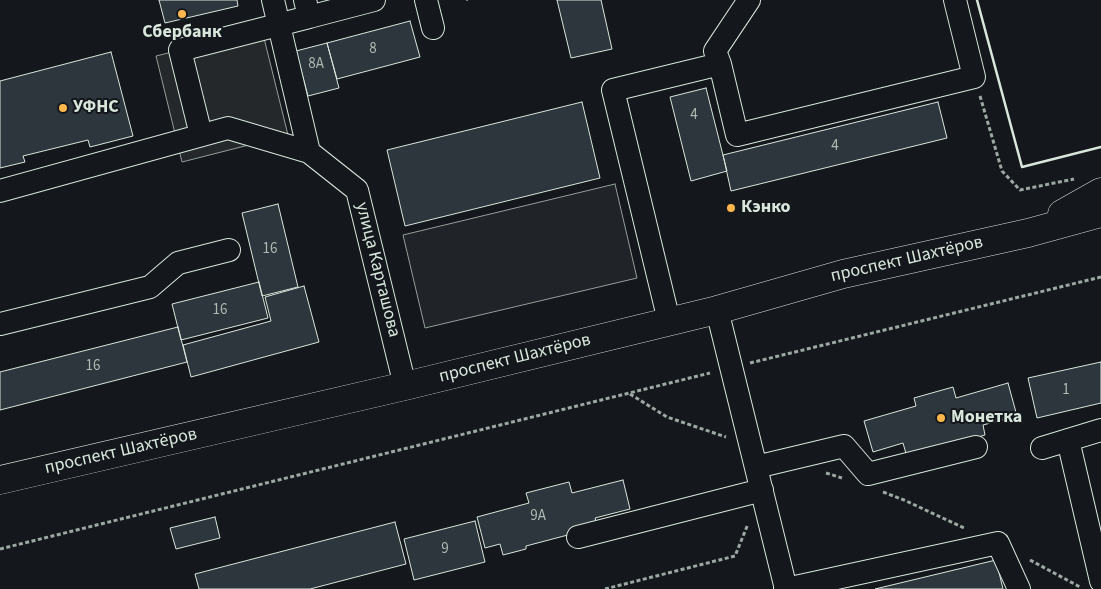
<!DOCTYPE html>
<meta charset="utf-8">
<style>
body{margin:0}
canvas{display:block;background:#14181c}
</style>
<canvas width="1101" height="589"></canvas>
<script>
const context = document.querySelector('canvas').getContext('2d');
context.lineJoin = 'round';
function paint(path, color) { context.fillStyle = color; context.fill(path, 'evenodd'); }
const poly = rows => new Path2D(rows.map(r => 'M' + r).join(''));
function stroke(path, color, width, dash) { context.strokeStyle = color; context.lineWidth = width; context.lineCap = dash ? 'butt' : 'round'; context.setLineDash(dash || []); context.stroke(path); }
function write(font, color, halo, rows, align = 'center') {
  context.font = font + ' "Source Sans 3",sans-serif'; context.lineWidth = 4; context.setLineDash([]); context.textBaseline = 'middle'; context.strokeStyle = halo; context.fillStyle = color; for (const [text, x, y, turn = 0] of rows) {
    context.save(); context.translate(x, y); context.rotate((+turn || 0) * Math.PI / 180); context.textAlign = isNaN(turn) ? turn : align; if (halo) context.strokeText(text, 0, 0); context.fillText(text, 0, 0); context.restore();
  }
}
const green = poly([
 [615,184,637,278,425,328,403,235,615,184]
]);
paint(green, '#202428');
stroke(green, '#939e99', 1);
const parking = poly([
 [262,30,288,135,182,162,156,56,262,30]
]);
paint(parking, '#24282b');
stroke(parking, '#939e99', 1);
const building = poly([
 [159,0,237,0,238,6,165,23,159,0],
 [557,0,601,0,612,49,571,58,557,0],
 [410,21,420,57,337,79,327,43,410,21],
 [327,43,339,88,308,96,296,51,327,43],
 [111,52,133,136,90,147,88,140,23,156,25,162,0,168,0,81,111,52],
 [706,88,727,171,691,181,670,97,706,88],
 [582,102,600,178,405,226,387,150,582,102],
 [938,102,947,138,731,191,723,155,938,102],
 [278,204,298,287,262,296,242,213,278,204],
 [259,282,268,318,181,340,172,304,259,282],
 [304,286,319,342,191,377,183,345,271,321,265,297,304,286],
 [178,327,187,362,0,410,0,372,178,327],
 [1101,362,1101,403,1037,418,1028,378,1101,362],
 [1008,383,1017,416,983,425,985,435,907,457,903,443,873,452,864,421,916,406,914,398,953,387,956,398,1008,383],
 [623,480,630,509,595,518,598,527,526,546,526,549,503,555,500,544,485,548,477,517,529,503,526,493,569,482,572,493,623,480],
 [215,517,220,538,176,549,170,528,215,517],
 [475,521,485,562,414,580,404,539,475,521],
 [395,522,406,564,310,589,199,589,195,574,395,522],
 [996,560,1003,589,875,589,996,560]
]);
paint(building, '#2c363c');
stroke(building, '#d8e6dc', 1);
const minor = poly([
 [273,0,309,152,357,190,405,386],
 [426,0,433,28],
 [749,0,715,51,720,64,737,135,974,77,955,0],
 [309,17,374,0],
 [201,135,180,50,309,17,305,0],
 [0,191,228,128,309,152],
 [717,310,786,589,785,589],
 [669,321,613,90,720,64],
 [0,324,150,287,178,263,229,250],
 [1068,440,1101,581],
 [1042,448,1101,430],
 [756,467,844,446,868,474,976,447],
 [578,537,762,490],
 [786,589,998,543,1019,589]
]);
const major = poly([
 [1062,214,1101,192],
 [0,480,405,386,717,310,843,274,1028,233,1101,213]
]);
stroke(minor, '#d8e6dc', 24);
stroke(major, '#d8e6dc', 29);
stroke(poly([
 [980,96,1002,171,1020,190,1074,179],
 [750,363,1101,277],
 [630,394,667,417,726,437],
 [826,473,842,478],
 [883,492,904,500,964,528],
 [0,549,710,373],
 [1030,560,1080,587],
 [605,589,735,556,748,524]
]), '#9da8a2', 3, [4, 2.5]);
stroke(minor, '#14181c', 22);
stroke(major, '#14181c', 28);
stroke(poly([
 [466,0,468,0]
]), '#d8e6dc', 1, [6, 2.5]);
stroke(poly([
 [977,0,1022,167,1101,147]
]), '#d8e6dc', 2.5);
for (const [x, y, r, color] of [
 [182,14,5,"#ffb74d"],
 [63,108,5,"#ffb74d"],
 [731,208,5,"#ffb74d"],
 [941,418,5,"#ffb74d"]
]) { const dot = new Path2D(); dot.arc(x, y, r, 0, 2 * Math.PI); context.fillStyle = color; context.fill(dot); stroke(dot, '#14181c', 2); }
write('15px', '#adbab4', null, [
 ["8",373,50],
 ["8А",316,65],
 ["4",694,116],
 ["4",835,147],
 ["16",270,250],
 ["16",220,311],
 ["16",93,367],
 ["1",1066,391],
 ["9А",538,517],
 ["9",445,550]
]);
write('bold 18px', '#d8e6dc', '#14181c', [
 ["Сбербанк",182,33,"center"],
 ["УФНС",73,108],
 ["Кэнко",741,208],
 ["Монетка",951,418]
], 'left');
write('18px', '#d8e6dc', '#14181c', [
 ["проспект Шахтёров",907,260,-13],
 ["улица Карташова",377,270,76],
 ["проспект Шахтёров",515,359,-14],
 ["проспект Шахтёров",121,452,-13]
]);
</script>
